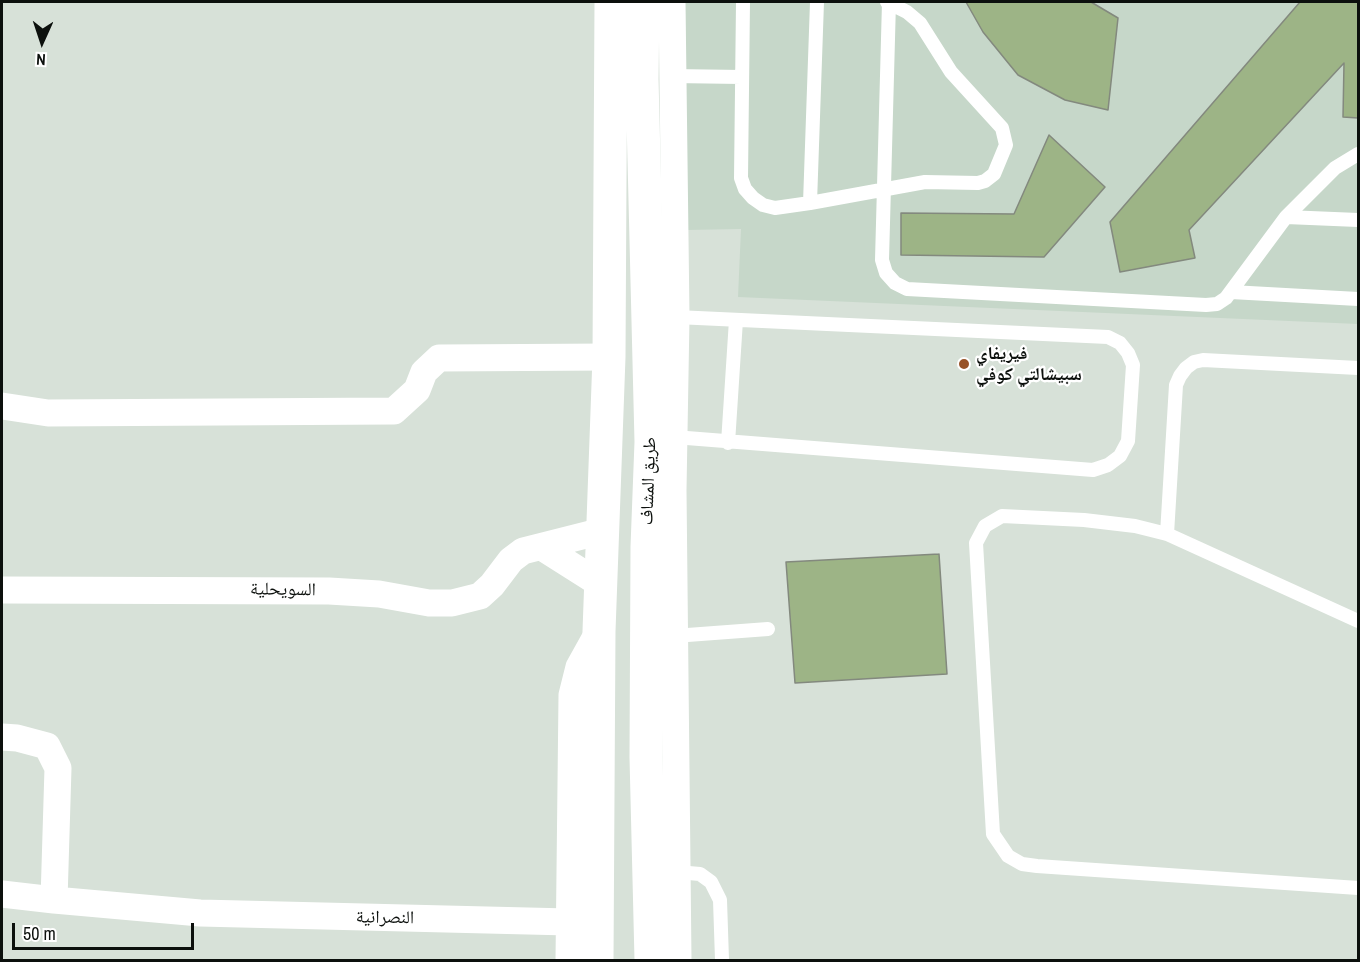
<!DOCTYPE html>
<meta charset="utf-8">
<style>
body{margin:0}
#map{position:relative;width:1360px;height:962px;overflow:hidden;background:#d7e1d8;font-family:"Archivo Narrow",sans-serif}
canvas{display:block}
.frame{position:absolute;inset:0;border:3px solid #0c100d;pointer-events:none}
.north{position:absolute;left:12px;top:12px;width:60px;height:60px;-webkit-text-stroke:4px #fff;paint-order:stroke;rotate:183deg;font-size:16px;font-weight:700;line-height:24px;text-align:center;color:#0c100d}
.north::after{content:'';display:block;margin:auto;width:21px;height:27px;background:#0c100d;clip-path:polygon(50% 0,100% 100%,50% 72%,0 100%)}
.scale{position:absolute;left:12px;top:923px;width:182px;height:27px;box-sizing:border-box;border:3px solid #0c100d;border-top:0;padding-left:8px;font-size:18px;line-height:21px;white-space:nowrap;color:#0c100d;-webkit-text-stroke:4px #fff;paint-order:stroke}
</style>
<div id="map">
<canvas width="1360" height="962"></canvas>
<div class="frame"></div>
<div class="north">N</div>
<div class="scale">50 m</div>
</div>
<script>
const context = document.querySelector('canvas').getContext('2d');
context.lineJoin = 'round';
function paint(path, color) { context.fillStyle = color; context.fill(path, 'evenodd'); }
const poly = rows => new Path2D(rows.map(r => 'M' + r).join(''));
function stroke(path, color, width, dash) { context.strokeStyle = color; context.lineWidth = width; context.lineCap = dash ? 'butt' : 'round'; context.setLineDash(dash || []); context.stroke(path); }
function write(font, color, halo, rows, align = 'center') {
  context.font = font + ' "Archivo Narrow","Noto Naskh Arabic",sans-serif'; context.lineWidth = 4.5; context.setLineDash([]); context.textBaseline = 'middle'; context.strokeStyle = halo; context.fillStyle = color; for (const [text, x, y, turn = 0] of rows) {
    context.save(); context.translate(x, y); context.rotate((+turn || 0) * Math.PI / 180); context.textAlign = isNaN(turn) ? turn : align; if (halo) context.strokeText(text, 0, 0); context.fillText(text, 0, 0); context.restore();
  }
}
paint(poly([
 [685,2,1358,2,1358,324,738,297,741,229,686,230]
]), '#c6d7c9');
const building = poly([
 [966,2,1091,2,1118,18,1108,110,1065,100,1018,75,983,32,966,2],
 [1300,2,1358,2,1358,118,1343,117,1344,63,1189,230,1195,258,1120,272,1110,222,1300,2],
 [1049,135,1105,187,1044,257,901,255,901,213,1014,214,1049,135],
 [939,554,947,674,795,683,786,562,939,554]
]);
paint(building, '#9db486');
stroke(building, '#83897e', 1.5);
stroke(poly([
 [743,2,741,178,745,189,753,198,763,205,775,208,810,203,925,182,978,183,985,181,994,174,1006,145,1002,128,951,72,920,23,907,12,887,2],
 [889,2,882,260,886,273,895,283,907,289,1206,305,1217,304,1226,298,1286,217,1335,168,1358,154],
 [672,76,742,77],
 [810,203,817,2],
 [1286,217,1358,220],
 [1231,292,1358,299],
 [674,437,1093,470,1108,465,1120,456,1128,441,1133,365,1128,353,1120,343,1108,337,676,317],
 [728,443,736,320],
 [1167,534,1176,385,1180,376,1186,368,1194,362,1203,360,1358,368],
 [1358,621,1167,534,1135,526,1084,520,1002,516,985,526,976,543,993,834,1008,856,1022,864,1037,866,1358,888],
 [674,636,768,629],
 [677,872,700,874,711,882,720,900,722,960]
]), '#fff', 14);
stroke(poly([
 [672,2,676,317,673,490,678,960],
 [2,406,48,413,394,411,417,390,424,372,439,358,609,357],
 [542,547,602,585],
 [2,590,329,591,379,594,429,603,452,603,480,596,492,585,511,560,523,551,602,531],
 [2,737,17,738,47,746,58,768,54,900,200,913,569,922],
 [2,894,54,900],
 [569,960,572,695,579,667,599,631]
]), '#fff', 27);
stroke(poly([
 [643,2,642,79,651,442,647,547,646,757,651,960],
 [597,960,599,631,609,357,611,2]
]), '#fff', 33);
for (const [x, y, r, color] of [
 [964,364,6,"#975227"]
]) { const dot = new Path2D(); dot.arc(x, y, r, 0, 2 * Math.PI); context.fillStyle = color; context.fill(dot); stroke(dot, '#fff', 2); }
write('bold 18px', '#0c100d', '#fff', [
 ["فيريفاي",976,354],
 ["سبيشالتي كوفي",976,375]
], 'left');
write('18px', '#0c100d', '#fff', [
 ["طريق المشاف",649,481,-88],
 ["السويحلية",283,590,1],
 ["النصرانية",385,918,1]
]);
</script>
